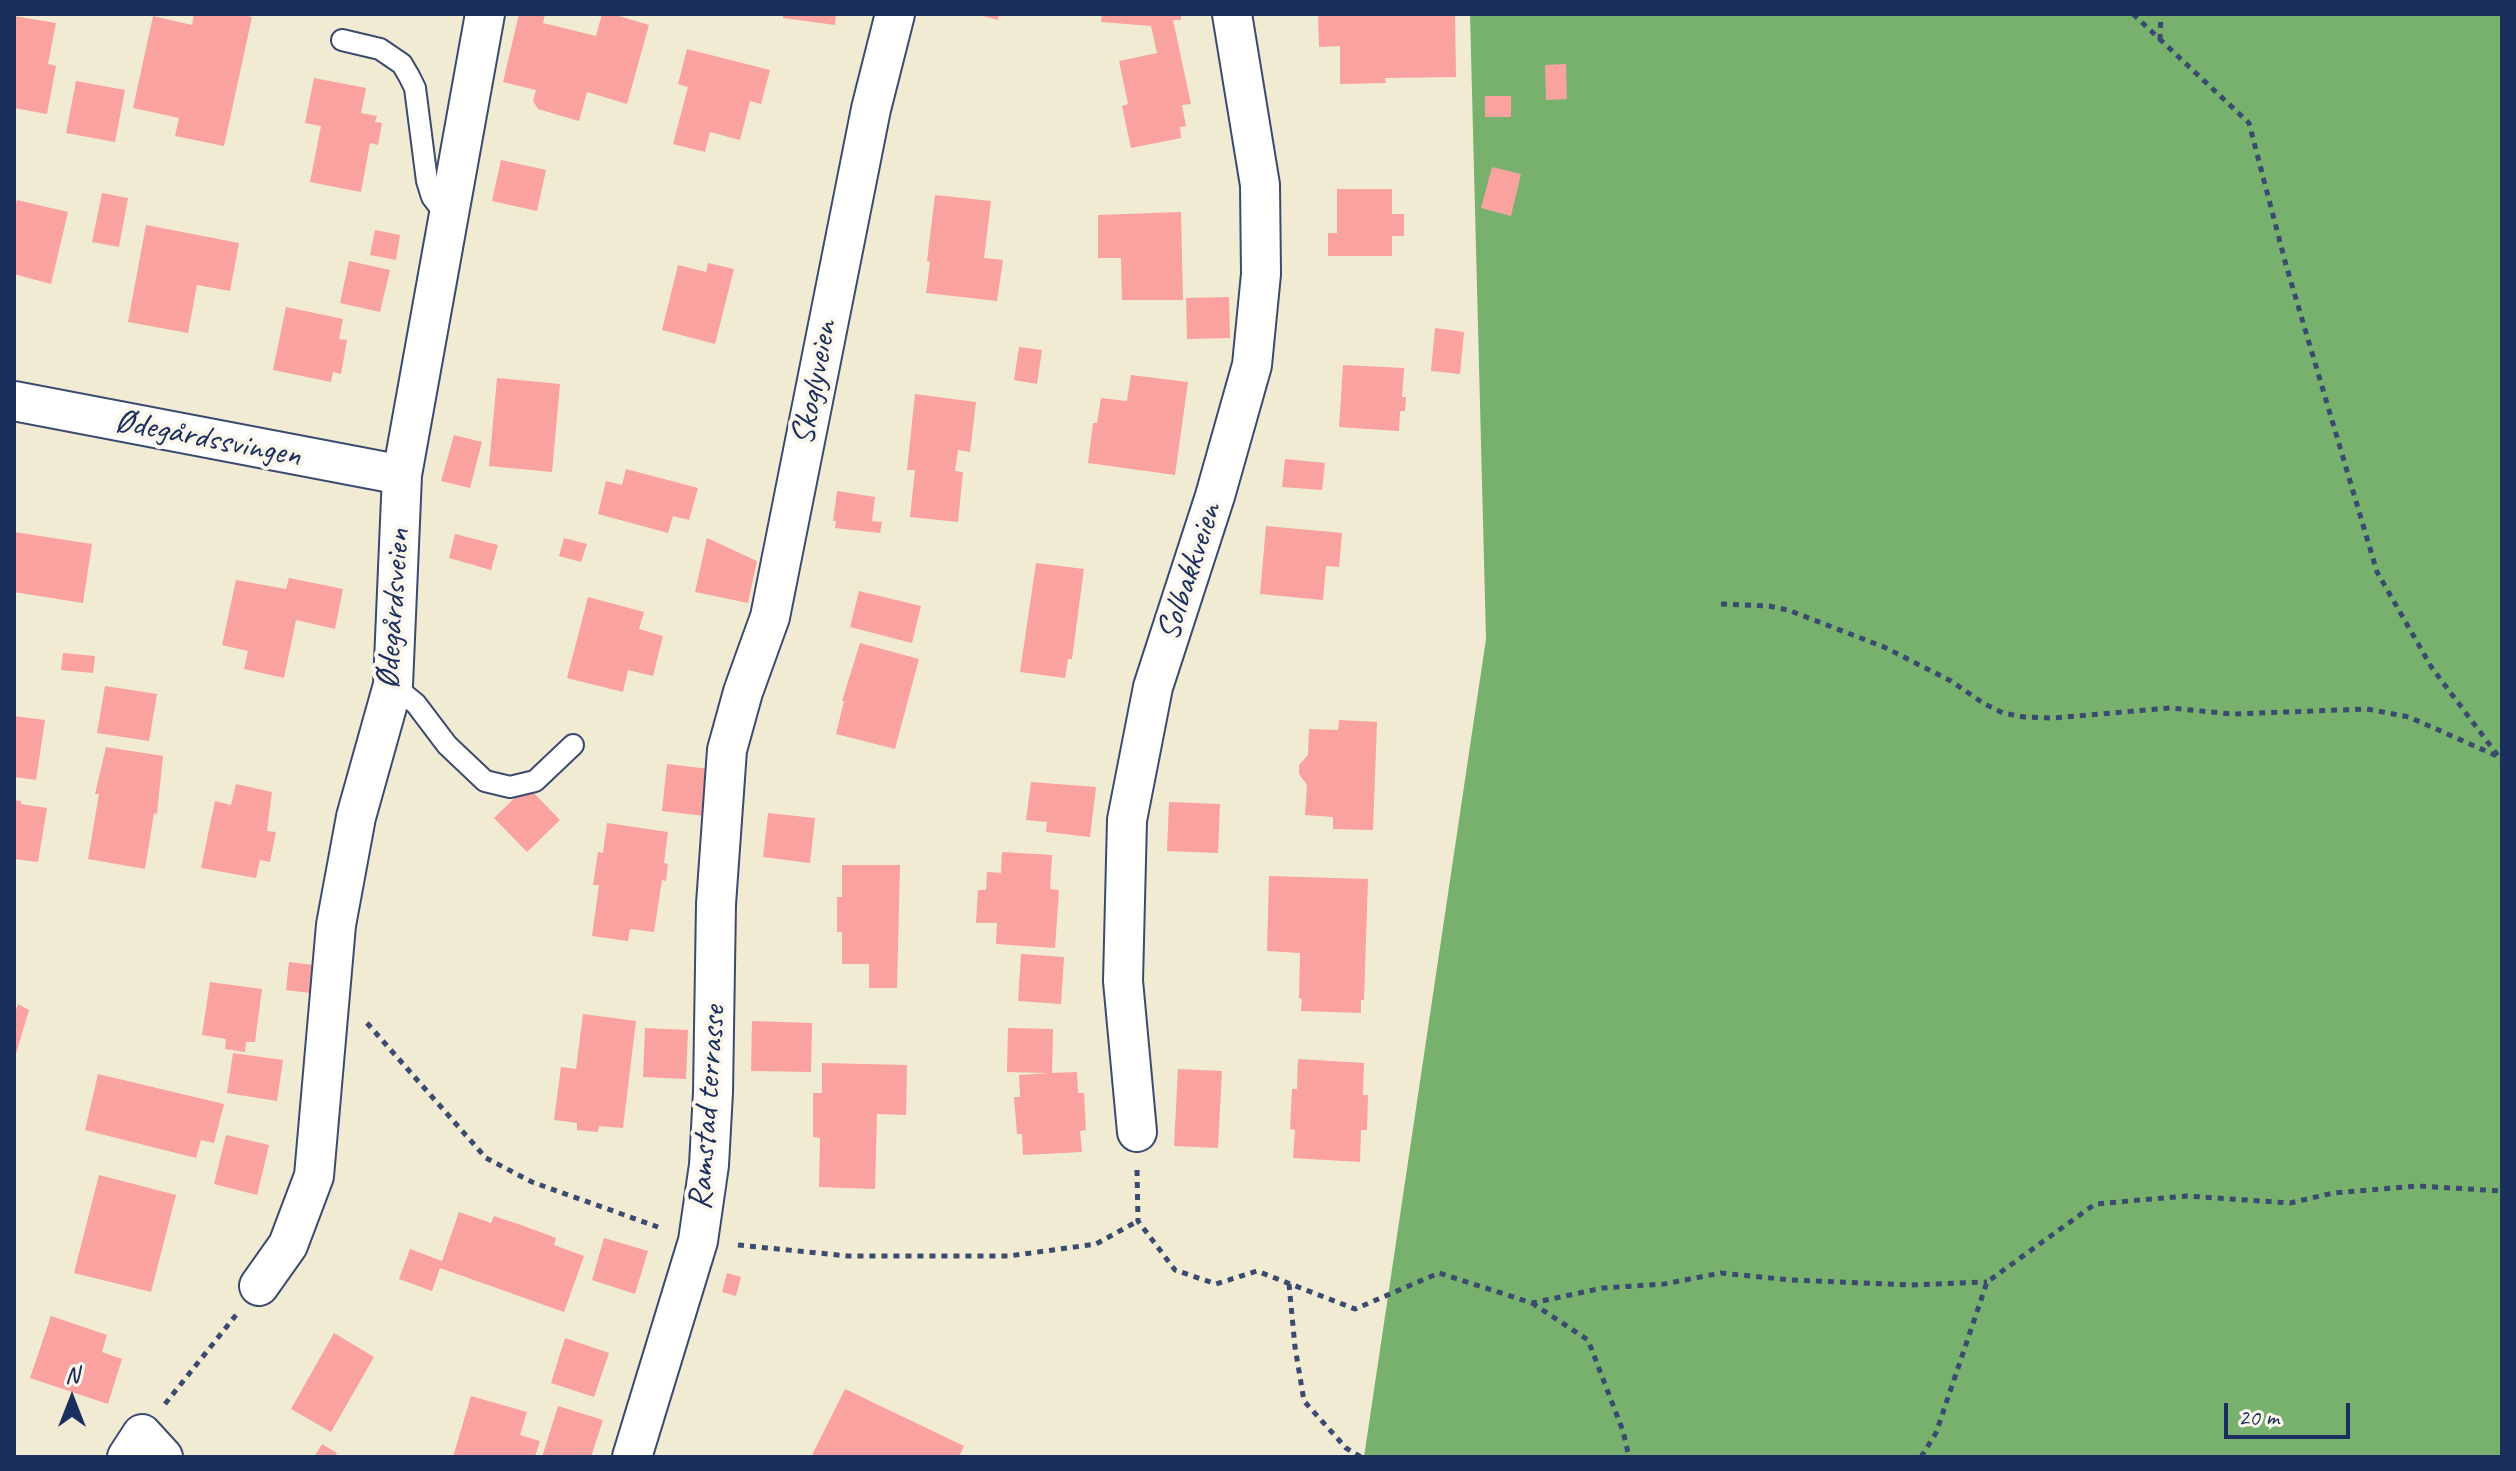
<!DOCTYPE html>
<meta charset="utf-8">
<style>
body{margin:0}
#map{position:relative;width:2516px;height:1471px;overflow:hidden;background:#f2ebd3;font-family:Caveat,sans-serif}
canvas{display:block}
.frame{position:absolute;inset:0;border:16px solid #1b2f5e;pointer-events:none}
.north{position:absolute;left:32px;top:1359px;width:80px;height:80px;-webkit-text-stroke:6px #fbf7ec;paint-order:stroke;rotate:0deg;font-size:22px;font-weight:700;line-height:32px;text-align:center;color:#1b2f5e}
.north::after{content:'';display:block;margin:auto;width:28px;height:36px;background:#1b2f5e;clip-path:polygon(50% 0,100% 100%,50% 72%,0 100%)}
.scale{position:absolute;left:2224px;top:1403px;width:126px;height:36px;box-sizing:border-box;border:4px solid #1b2f5e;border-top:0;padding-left:10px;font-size:24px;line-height:28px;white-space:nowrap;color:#1b2f5e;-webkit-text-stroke:6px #fbf7ec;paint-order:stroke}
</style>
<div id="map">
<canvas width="2516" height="1471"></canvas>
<div class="frame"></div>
<div class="north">N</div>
<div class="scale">20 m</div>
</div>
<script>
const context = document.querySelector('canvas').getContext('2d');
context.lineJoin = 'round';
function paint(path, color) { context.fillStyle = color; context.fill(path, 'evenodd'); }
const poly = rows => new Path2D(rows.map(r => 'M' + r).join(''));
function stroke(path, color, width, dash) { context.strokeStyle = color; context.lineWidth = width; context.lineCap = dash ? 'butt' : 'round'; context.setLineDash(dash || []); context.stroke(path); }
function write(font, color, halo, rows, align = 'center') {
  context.font = font + ' Caveat,sans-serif'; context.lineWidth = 8; context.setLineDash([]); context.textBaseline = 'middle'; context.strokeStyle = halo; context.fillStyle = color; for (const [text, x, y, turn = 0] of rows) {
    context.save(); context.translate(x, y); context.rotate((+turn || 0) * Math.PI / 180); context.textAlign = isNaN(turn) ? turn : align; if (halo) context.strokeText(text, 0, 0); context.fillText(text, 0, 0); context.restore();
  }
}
paint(poly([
 [1470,14,2502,14,2502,1457,1364,1457,1486,639]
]), '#78b06e');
paint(poly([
 [194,14,238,14,252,17,224,146,175,136,179,118,133,108,153,16,192,25],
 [519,14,545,14,543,23,596,36,602,14,612,14,649,25,627,104,587,92,579,121,538,109,533,101,536,90,503,82],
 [783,14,836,14,835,25,783,18],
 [976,14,999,14,998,20],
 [1102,14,1181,14,1181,20,1173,20,1191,104,1182,105,1186,126,1180,127,1181,138,1131,148,1122,106,1128,104,1119,61,1157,53,1151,26,1101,22],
 [1318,14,1340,14,1340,16,1342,14,1455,14,1456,77,1385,78,1386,83,1340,84,1340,46,1319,47],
 [14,16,56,23,48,64,56,66,47,114,14,108],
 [687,49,770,70,761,104,750,101,740,140,710,132,705,152,673,144,688,87,678,84],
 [1566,64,1567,99,1546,100,1545,65],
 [314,78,366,88,361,113,377,116,375,122,382,123,378,145,370,143,361,192,310,182,321,126,305,123],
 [76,81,125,90,115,142,66,133],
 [1485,96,1511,96,1511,117,1485,117],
 [501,160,546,170,537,211,492,201],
 [1492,167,1521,174,1511,216,1481,208],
 [1337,189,1392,189,1392,214,1404,214,1404,236,1392,236,1392,256,1328,256,1328,233,1337,233],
 [102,193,128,198,119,247,92,242],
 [935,195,991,201,984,258,1003,260,997,301,926,293,930,262,927,261],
 [17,200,68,212,51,284,14,274,14,212],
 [1181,212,1183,300,1122,300,1121,258,1098,258,1098,215],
 [146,225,239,243,230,291,197,285,188,333,128,322],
 [375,230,400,235,396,260,370,255],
 [349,261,390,270,380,312,340,303],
 [708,263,734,269,715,344,662,330,678,265,706,272],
 [1229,297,1230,338,1187,339,1186,298],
 [286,307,343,319,339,339,347,340,341,374,333,372,331,382,273,370],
 [1435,328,1464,332,1460,374,1431,371],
 [1019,347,1042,350,1037,384,1014,380],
 [1343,365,1404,368,1402,397,1406,397,1405,411,1400,411,1399,431,1339,427],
 [1131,375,1188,382,1175,475,1088,463,1093,423,1097,423,1101,398,1127,401],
 [497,378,560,384,552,472,489,466],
 [915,394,976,402,970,452,958,450,955,471,963,472,958,522,910,517,915,470,907,470],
 [454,435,482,442,470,488,441,481],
 [1285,459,1325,463,1322,490,1282,487],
 [626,469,698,488,689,520,673,516,668,533,598,514,606,481,622,485],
 [837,491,875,497,872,521,882,522,880,533,835,528,836,521,833,521],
 [1266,526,1342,533,1339,567,1326,566,1323,600,1260,594],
 [14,532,92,544,83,603,14,592],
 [455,534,498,545,491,570,449,558],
 [564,538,587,544,581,562,559,556],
 [707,538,757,561,748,603,695,592],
 [1036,563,1084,569,1072,659,1068,659,1065,678,1020,672],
 [289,578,343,589,335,629,296,620,284,678,244,669,248,651,222,645,236,580,286,589],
 [859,591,921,606,912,643,850,627],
 [588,597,644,612,639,629,663,636,653,676,628,670,623,692,567,678],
 [860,643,919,659,895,749,836,734,844,701,842,701],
 [63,653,95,656,93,673,61,670],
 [105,686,157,694,149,741,97,733],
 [14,716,45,720,36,780,14,777],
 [1339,720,1377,722,1373,830,1333,829,1333,817,1305,815,1307,785,1299,774,1299,765,1308,755,1309,729,1338,730],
 [106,747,163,756,157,814,154,813,145,869,88,859,99,794,95,794],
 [667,764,709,769,704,816,662,811],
 [1031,782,1096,787,1090,837,1046,832,1047,822,1026,820],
 [236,784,272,792,267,831,276,832,270,862,260,860,256,878,201,868,215,801,231,805],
 [527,786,560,820,527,852,494,818],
 [14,800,21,801,21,804,47,808,38,862,14,859],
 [1169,802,1220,804,1218,853,1167,851],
 [768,813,815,818,810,863,763,857],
 [607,823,668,832,664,863,668,864,666,881,662,880,654,932,630,929,628,941,592,936,599,885,593,885,598,852,603,853],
 [1002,852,1052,855,1050,889,1059,890,1055,948,996,944,997,923,976,923,978,890,986,890,987,872,1001,873],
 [842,865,900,865,897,988,869,988,869,964,842,964,842,932,837,932,837,897,842,897],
 [1269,876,1368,879,1364,1000,1361,1000,1361,1013,1301,1011,1302,999,1299,998,1300,953,1267,951],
 [1021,954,1064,957,1061,1004,1018,1001],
 [289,962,313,965,310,993,286,990],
 [210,982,262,989,255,1042,246,1042,245,1052,225,1049,226,1039,202,1035],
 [18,1004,29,1010,15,1057,14,1016],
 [583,1014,636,1021,623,1128,599,1126,598,1132,577,1130,577,1123,554,1120,561,1067,576,1069],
 [752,1021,812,1023,811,1072,751,1071],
 [645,1028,688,1030,686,1079,643,1077],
 [1008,1028,1053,1029,1052,1073,1077,1072,1078,1093,1084,1093,1086,1130,1080,1131,1082,1152,1023,1155,1022,1134,1017,1134,1014,1097,1020,1097,1019,1075,1049,1073,1007,1072],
 [233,1053,283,1060,277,1101,227,1093],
 [1298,1059,1364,1063,1363,1095,1368,1095,1367,1130,1361,1130,1360,1162,1293,1158,1295,1130,1290,1129,1292,1089,1297,1089],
 [822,1063,907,1065,906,1115,877,1114,875,1189,819,1187,820,1138,813,1137,813,1093,822,1093],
 [1178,1069,1222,1071,1218,1148,1174,1146],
 [98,1074,224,1104,214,1143,201,1140,196,1158,85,1130],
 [226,1135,269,1145,257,1195,214,1184],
 [99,1175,176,1195,151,1292,74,1273],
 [459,1212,491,1223,494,1216,524,1226,556,1238,554,1245,584,1256,564,1312,440,1268,432,1291,399,1279,410,1249,442,1261],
 [604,1238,648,1251,635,1294,592,1280],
 [727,1273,741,1277,736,1296,722,1292],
 [51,1316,107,1335,102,1352,122,1359,108,1404,30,1378],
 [334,1333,374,1357,331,1432,291,1409],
 [565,1338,609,1353,594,1397,551,1383],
 [845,1389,964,1446,959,1457,811,1457],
 [471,1396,527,1412,520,1435,540,1441,535,1457,453,1457],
 [558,1406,603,1420,591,1457,542,1457],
 [322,1444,337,1453,335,1457,314,1457]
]), '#f9a29f');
const service = poly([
 [342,40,380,49,402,64,409,76,415,88,427,181,432,197,448,218],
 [393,685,416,704,447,745,485,781,510,787,535,781,573,745]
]);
const minor = poly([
 [14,401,402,475],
 [1137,1132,1123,981,1127,820,1153,687,1215,496,1252,365,1261,274,1260,185,1232,14],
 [259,1286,288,1245,314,1176,336,925,356,817,393,685,402,475,485,14],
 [127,1457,142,1434,163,1457],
 [632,1457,698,1241,709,1165,713,1092,716,904,727,750,743,692,770,617,871,109,895,14]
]);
stroke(service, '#3b4b70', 24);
stroke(minor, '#3b4b70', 42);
stroke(poly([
 [2133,14,2249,123,2286,265,2377,572,2432,668,2502,761],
 [2160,40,2161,14],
 [1721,604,1769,606,1788,610,1884,647,1951,681,1983,703,2003,713,2024,717,2053,718,2170,708,2232,714,2367,709,2409,717,2497,756],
 [367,1023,486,1158,532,1182,658,1227],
 [1137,1170,1138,1221,1175,1270,1216,1284,1257,1271,1355,1309,1439,1273,1532,1303,1603,1288,1664,1284,1721,1273,1790,1280,1910,1285,1987,1282],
 [738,1245,848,1256,1009,1256,1096,1244,1138,1221],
 [1289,1284,1295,1347,1304,1401,1346,1448,1361,1457],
 [1532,1303,1588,1340,1623,1431,1629,1457],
 [165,1404,236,1315],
 [1921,1457,1936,1433,1987,1282,2095,1204,2187,1196,2290,1203,2333,1193,2418,1186,2502,1191]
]), '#3b4b70', 5, [6, 6]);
stroke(service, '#fff', 20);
stroke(minor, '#fff', 38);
write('34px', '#1b2f5e', '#fbf7ec', [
 ["Skoglyveien",815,383,-79],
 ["Ødegårdssvingen",208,439,11],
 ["Solbakkveien",1190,572,-72],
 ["Ødegårdsveien",394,609,-86],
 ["Ramstad terrasse",708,1108,-86]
]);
</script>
